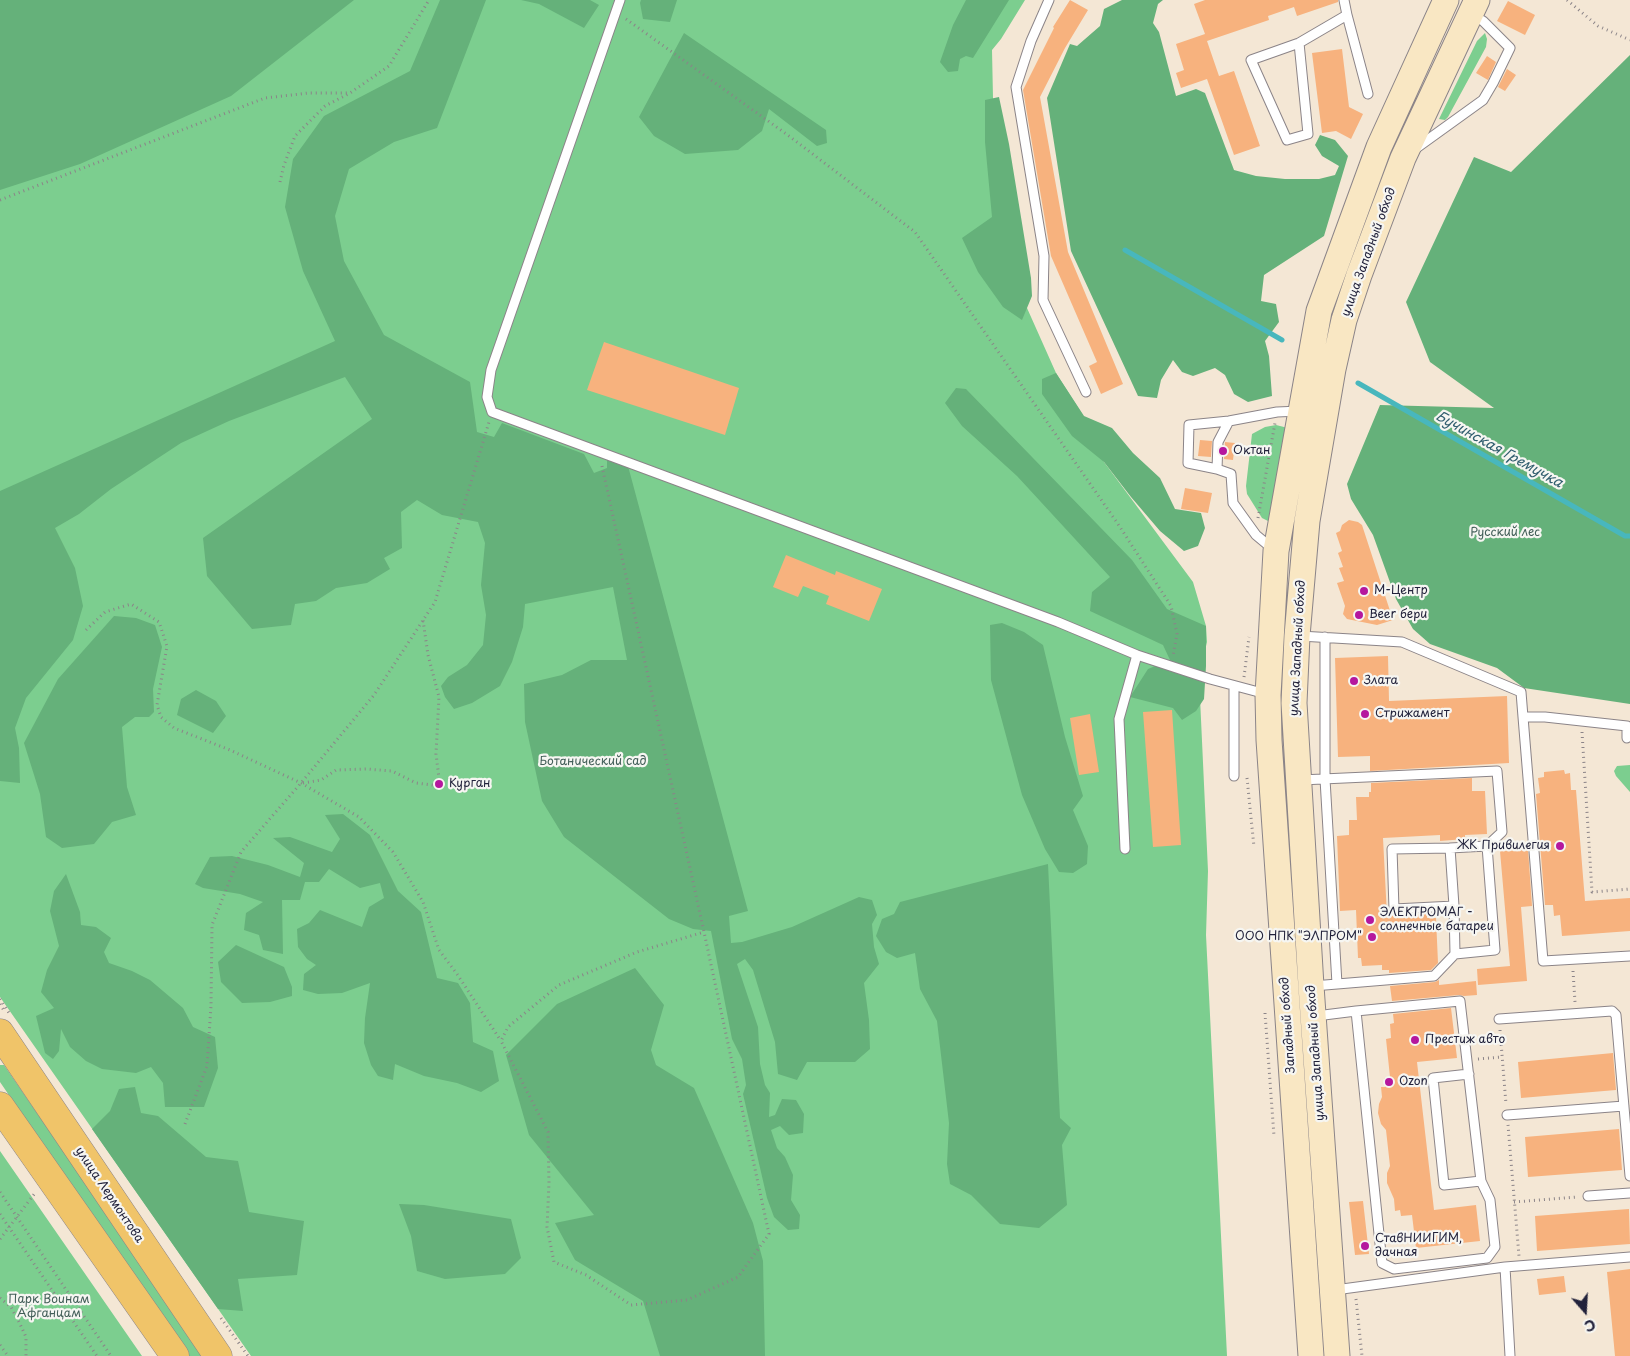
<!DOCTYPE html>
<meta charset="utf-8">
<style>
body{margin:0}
#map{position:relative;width:1630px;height:1356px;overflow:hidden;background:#f4e7d5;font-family:"Playpen Sans",sans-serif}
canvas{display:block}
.north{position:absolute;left:1560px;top:1286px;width:50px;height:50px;-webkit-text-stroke:4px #f6f6f2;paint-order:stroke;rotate:161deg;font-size:14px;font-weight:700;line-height:20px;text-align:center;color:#22223b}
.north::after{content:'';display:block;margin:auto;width:18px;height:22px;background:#22223b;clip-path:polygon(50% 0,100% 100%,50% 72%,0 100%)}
</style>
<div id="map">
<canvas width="1630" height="1356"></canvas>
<div class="north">С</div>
</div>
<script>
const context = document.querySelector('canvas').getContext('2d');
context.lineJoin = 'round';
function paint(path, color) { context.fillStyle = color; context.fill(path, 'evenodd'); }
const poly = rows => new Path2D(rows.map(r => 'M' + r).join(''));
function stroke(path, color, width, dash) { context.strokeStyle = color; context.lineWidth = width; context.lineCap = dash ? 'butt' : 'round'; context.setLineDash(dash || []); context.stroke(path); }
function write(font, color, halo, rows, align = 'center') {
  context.font = font + ' "Playpen Sans",sans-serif'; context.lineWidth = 4.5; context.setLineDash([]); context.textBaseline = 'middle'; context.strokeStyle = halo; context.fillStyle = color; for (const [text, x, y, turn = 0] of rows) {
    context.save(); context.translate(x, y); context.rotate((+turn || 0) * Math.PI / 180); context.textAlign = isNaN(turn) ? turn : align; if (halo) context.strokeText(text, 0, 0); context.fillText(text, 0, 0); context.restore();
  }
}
paint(poly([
 [0,0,1025,0,1001,39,992,50,993,98,1011,228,1027,308,1056,373,1084,417,1104,462,1193,582,1206,626,1207,642,1199,676,1208,871,1206,935,1227,1356,251,1356,0,997],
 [1485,33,1487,39,1486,47,1448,117,1445,120,1439,119,1477,41],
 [1276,425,1288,428,1270,522,1262,518,1247,494,1246,486,1252,434,1265,427],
 [1630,765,1630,792,1616,776,1614,771,1617,766],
 [0,1065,4,1065,204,1356,187,1356,0,1082],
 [0,1151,142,1356,0,1356]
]), '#7cce8f');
paint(poly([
 [0,0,354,0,231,96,80,164,0,190],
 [440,0,486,0,437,128,394,142,349,169,335,216,344,261,384,335,470,382,477,432,494,437,502,423,584,454,594,473,607,468,607,458,628,466,748,911,729,916,731,943,742,942,792,927,859,897,872,900,877,915,872,924,874,947,879,964,864,983,869,1020,870,1049,855,1062,807,1062,797,1080,778,1074,775,1042,753,970,745,959,737,964,758,1027,760,1064,765,1085,770,1093,769,1117,775,1115,782,1099,796,1100,804,1114,803,1133,789,1135,780,1126,771,1130,777,1148,785,1157,793,1175,791,1200,800,1215,799,1229,788,1230,774,1217,767,1198,743,1094,746,1085,742,1059,732,1039,711,931,693,929,669,919,564,837,542,801,525,722,524,684,562,675,591,660,627,660,613,587,525,604,523,627,512,662,500,686,472,703,454,709,445,697,441,686,448,677,467,665,483,645,486,615,481,585,485,543,478,522,442,515,417,500,401,512,402,548,384,558,390,569,367,583,336,588,316,601,295,604,291,625,252,629,207,576,203,538,372,419,345,377,229,421,181,443,111,489,79,514,55,528,75,568,83,606,73,640,26,698,15,728,19,748,20,783,0,781,0,491,335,341,303,271,285,207,293,159,324,116,410,71],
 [521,0,590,0,599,5,584,28,539,4],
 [641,0,677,0,670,22,643,19,640,3],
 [966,0,1009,0,973,58,966,56,960,59,958,71,948,72,940,62,953,25],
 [1122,0,1163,0,1158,4,1153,23,1159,32,1176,96,1196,89,1205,93,1234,170,1256,176,1285,179,1319,179,1335,175,1339,166,1322,156,1315,145,1320,135,1335,140,1348,156,1324,236,1264,275,1261,301,1276,304,1279,322,1265,341,1269,356,1272,396,1248,402,1234,394,1225,375,1215,368,1193,376,1182,372,1173,360,1161,380,1157,398,1138,396,1071,251,1047,98,1070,44,1077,46,1100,26,1104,9],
 [684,33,826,130,827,143,817,146,769,109,762,131,738,150,685,154,654,136,639,117],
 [1630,55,1630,704,1524,688,1497,668,1430,644,1413,629,1396,599,1373,535,1351,499,1347,484,1380,405,1494,408,1430,362,1406,302,1474,157,1511,172],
 [999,97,1009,144,1031,278,1032,296,1022,320,1003,307,978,272,962,238,992,217,985,142,985,100],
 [1056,373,1084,416,1112,428,1133,453,1160,478,1175,509,1201,513,1205,528,1198,546,1184,551,1160,531,1131,497,1104,462,1072,436,1042,394,1042,379],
 [956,388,966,389,1132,560,1167,609,1206,626,1206,666,1204,699,1196,711,1182,720,1173,708,1130,697,1148,669,1170,660,1163,645,1090,611,1092,592,1110,577,1017,476,962,426,945,403],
 [114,616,136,618,155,625,162,647,153,689,154,712,149,717,135,717,122,727,127,787,136,815,112,822,94,844,62,848,46,837,40,794,24,743,58,679],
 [1002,623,1024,632,1043,645,1065,737,1083,796,1073,810,1088,846,1087,864,1073,873,1059,872,1045,849,1022,795,991,680,990,625],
 [196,690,216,701,226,716,213,733,177,715,181,699],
 [343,814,370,835,398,891,421,912,437,978,458,983,470,1003,473,1042,493,1051,499,1081,481,1092,457,1083,424,1076,395,1064,393,1080,378,1076,371,1065,364,1043,365,1018,370,983,342,993,318,994,303,990,304,974,316,965,307,959,298,947,297,929,309,923,320,910,362,927,369,907,384,898,380,883,360,888,329,869,319,882,305,882,300,900,282,900,283,954,263,950,259,935,244,930,246,913,263,902,240,894,203,888,195,884,210,857,232,856,268,865,300,877,304,863,273,838,290,837,332,852,340,839,325,815],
 [1048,864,1060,1118,1071,1128,1062,1145,1067,1205,1039,1228,1000,1224,971,1195,950,1184,947,1164,949,1123,937,1021,920,989,915,953,897,958,886,952,876,936,882,919,894,914,900,902],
 [66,874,80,912,81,925,96,927,111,938,104,952,109,963,132,971,150,980,183,1008,193,1027,215,1037,218,1068,204,1107,165,1107,163,1083,151,1067,136,1073,102,1069,86,1061,70,1047,61,1029,59,1051,53,1059,45,1053,36,1016,54,1008,41,992,47,970,59,946,50,911,54,891],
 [236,945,284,967,292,987,292,996,270,1002,242,1003,221,982,218,962],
 [635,968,664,1005,651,1050,656,1065,694,1088,753,1223,763,1261,765,1356,660,1356,643,1301,575,1260,555,1223,594,1215,529,1135,506,1055,557,1004],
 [135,1087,141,1113,158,1116,206,1157,238,1161,249,1212,304,1221,297,1275,238,1279,243,1311,218,1309,92,1129,110,1111,119,1089],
 [399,1204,424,1205,511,1219,521,1258,505,1274,445,1279,417,1271,411,1236]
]), '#65b17a');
stroke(poly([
 [1125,250,1282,340],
 [1358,383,1625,536,1630,536]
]), '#48b7bd', 5);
paint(poly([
 [1070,0,1088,10,1065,48,1040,97,1068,252,1123,384,1101,394,1089,366,1097,362,1051,256,1023,90,1054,28,1053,27],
 [1205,0,1338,0,1338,2,1297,16,1294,7,1268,16,1269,20,1207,41,1219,76,1234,71,1260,146,1234,155,1207,79,1181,88,1176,73,1184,70,1176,44,1205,34,1194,4],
 [1508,1,1535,15,1525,35,1497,21],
 [1342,49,1349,107,1363,114,1351,139,1336,131,1322,133,1312,53],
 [1487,56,1496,62,1488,80,1476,73],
 [1507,69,1516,75,1505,91,1498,87],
 [604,342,739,388,725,435,587,390],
 [1200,440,1212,441,1211,457,1198,456],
 [1225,442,1235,443,1233,460,1224,459],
 [1185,488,1212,493,1208,513,1181,509],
 [1349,520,1358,522,1362,525,1393,620,1377,625,1347,619,1343,614,1345,606,1337,583,1344,581,1339,568,1343,567,1338,553,1342,551,1336,533,1340,531,1342,525],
 [786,555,835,575,836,571,882,589,869,621,826,604,829,596,803,586,798,597,773,587],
 [1388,656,1389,701,1507,696,1509,763,1370,771,1370,756,1338,757,1335,658],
 [1172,710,1181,845,1153,847,1143,712],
 [1090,714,1099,772,1079,775,1070,718],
 [1564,770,1565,774,1570,773,1571,790,1576,790,1585,901,1630,898,1630,931,1562,936,1560,915,1554,916,1553,905,1545,905,1536,794,1540,793,1538,778,1544,777,1544,772],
 [1472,778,1472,791,1485,791,1487,834,1465,835,1465,839,1440,841,1440,835,1383,838,1387,916,1427,914,1427,918,1436,918,1438,963,1431,970,1389,973,1389,970,1382,970,1382,965,1362,966,1361,958,1358,958,1356,910,1340,911,1337,836,1349,835,1349,820,1357,820,1356,797,1369,797,1369,792,1371,792,1371,783],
 [1528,849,1532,906,1521,907,1527,981,1478,985,1477,969,1510,966,1500,851],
 [1439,980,1439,985,1476,981,1477,995,1464,996,1459,995,1392,1001,1390,986,1435,982],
 [1451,1008,1457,1058,1417,1062,1434,1210,1476,1205,1480,1241,1416,1248,1412,1215,1401,1216,1400,1210,1395,1211,1394,1199,1387,1183,1387,1173,1390,1166,1386,1130,1381,1124,1378,1113,1379,1104,1382,1097,1381,1087,1385,1087,1384,1078,1390,1077,1386,1039,1391,1038,1390,1024,1394,1023,1393,1014],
 [1613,1053,1616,1090,1521,1098,1518,1062],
 [1619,1129,1622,1170,1528,1177,1525,1137],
 [1363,1201,1369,1254,1355,1255,1349,1202],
 [1629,1209,1630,1244,1537,1251,1535,1216],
 [1630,1269,1630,1356,1615,1356,1607,1272],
 [1564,1276,1566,1292,1539,1295,1537,1279]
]), '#f7b27e');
const service = poly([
 [620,0,491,370,487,397,492,412,1058,622,1137,655,1210,679,1266,694],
 [1049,0,1031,41,1016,87,1044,256,1043,300,1086,392],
 [1347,15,1368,94],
 [1299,43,1308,134,1287,140,1251,60,1299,43,1347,15,1344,0],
 [1415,149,1483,100,1493,83,1510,48,1483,21,1471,15],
 [1217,469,1218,442,1229,421],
 [1274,550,1256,535,1233,503,1231,474,1217,469,1188,463,1189,425,1229,421,1277,412,1300,411],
 [1300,636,1402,642,1521,692,1523,717,1545,717,1627,726,1627,738],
 [1325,637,1325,779,1337,984],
 [1234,686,1234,776],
 [1523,717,1543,961,1630,956],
 [1301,780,1497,771,1502,832,1487,846],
 [1450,848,1487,846,1495,950,1455,954],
 [1125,849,1119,719,1137,655],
 [1313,986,1434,976,1455,954,1454,906,1450,848,1392,849,1394,909,1454,906],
 [1316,1016,1356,1011,1460,1001,1481,1181,1490,1200,1495,1247,1487,1258,1394,1269,1382,1263,1356,1011],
 [1499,1019,1612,1011,1616,1015,1630,1176],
 [1469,1074,1433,1078,1444,1185,1481,1181],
 [1507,1115,1624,1106],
 [1588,1196,1630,1193],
 [1505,1267,1510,1356],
 [1335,1290,1505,1267,1630,1257]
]);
const secondary = poly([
 [1311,1356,1269,740,1268,695,1276,551,1319,311,1379,147,1446,0],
 [1337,1356,1311,986,1294,703,1297,636,1307,521,1333,369,1344,320,1359,275,1403,158,1477,0]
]);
const primary = poly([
 [0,1033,218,1356],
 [0,1106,175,1356]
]);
stroke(service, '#8b8488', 11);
stroke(secondary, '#8b8488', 27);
stroke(primary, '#8b8488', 29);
stroke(poly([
 [1567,0,1598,26,1630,40],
 [626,19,789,136,915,232,1118,524,1171,606,1177,634,1173,656],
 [280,182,284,165,295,136,325,106,350,93,389,66,429,0],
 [0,200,265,98,309,93,350,93],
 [602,466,704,932,769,1234,738,1277,687,1300,631,1305,586,1275,554,1262,547,1227,549,1183,548,1132,501,1041,508,1027,559,985,637,952,704,932],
 [1258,518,1275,423],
 [86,630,105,612,131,604,159,622,167,646,157,705,161,717,174,728,230,750,301,783,359,817,393,852,423,902,439,950,457,974,501,1041],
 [1244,677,1249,637],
 [1582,732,1592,892,1630,889],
 [1247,778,1254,847],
 [303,783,321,780,336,770,366,769,392,771,416,783,440,786,436,754,439,697,428,655,423,620],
 [1573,971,1575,1002],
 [0,999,9,1013],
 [0,1004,5,1012],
 [1265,1013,1274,1136],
 [1500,1030,1506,1104],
 [1478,1059,1502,1057],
 [185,1124,207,1066,211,1006,212,925,241,852,301,783,374,695,435,602,489,422],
 [1508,1125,1519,1256],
 [0,1192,111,1356],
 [1514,1202,1577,1197],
 [0,1214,97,1356],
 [0,1239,35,1193],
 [0,1298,11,1307,20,1324,26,1337,26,1356],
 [1356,1299,1362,1356],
 [221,1318,248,1356],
 [0,1345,8,1356]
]), '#8b8488', 3, [1, 4]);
stroke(service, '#fff', 9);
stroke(secondary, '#f9e7c3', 25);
stroke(primary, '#f0c469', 28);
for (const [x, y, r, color] of [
 [1223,451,5,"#b5179e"],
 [1364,591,5,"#b5179e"],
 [1359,615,5,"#b5179e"],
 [1354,681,5,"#b5179e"],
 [1365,714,5,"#b5179e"],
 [439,784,5,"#b5179e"],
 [1560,846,5,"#b5179e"],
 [1370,920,5,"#b5179e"],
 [1372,937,5,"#b5179e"],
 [1415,1040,5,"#b5179e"],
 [1389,1082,5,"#b5179e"],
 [1365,1246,5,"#b5179e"]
]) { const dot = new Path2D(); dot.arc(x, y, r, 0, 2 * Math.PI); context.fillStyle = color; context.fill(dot); stroke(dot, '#f6f6f2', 2); }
write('12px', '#22223b', '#f6f6f2', [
 ["улица Западный обход",1369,252,-70],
 ["улица Западный обход",1298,648,-87],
 ["Западный обход",1288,1025,-94],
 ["улица Западный обход",1316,1053,-94],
 ["улица Лермонтова",109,1195,56]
]);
write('12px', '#22223b', '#f6f6f2', [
 ["Октан",1233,451],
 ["М-Центр",1374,591],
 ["Beer бери",1369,615],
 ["Злата",1364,681],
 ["Стрижамент",1375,714],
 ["Курган",449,784],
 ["ЖК Привилегия",1550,846,"right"],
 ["ЭЛЕКТРОМАГ -",1380,913],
 ["солнечные батареи",1380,927],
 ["ООО НПК \"ЭЛПРОМ\"",1362,937,"right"],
 ["Престиж авто",1425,1040],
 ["Ozon",1399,1082],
 ["СтавНИИГИМ,",1375,1239],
 ["дачная",1375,1253]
], 'left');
write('12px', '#425e58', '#f6f6f2', [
 ["Русский лес",1505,533],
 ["Ботанический сад",593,762],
 ["Парк Воинам",49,1300],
 ["Афганцам",49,1314]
]);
write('italic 14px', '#315e6f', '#f6f6f2', [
 ["Бучинская Гремучка",1499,450,29]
]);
</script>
